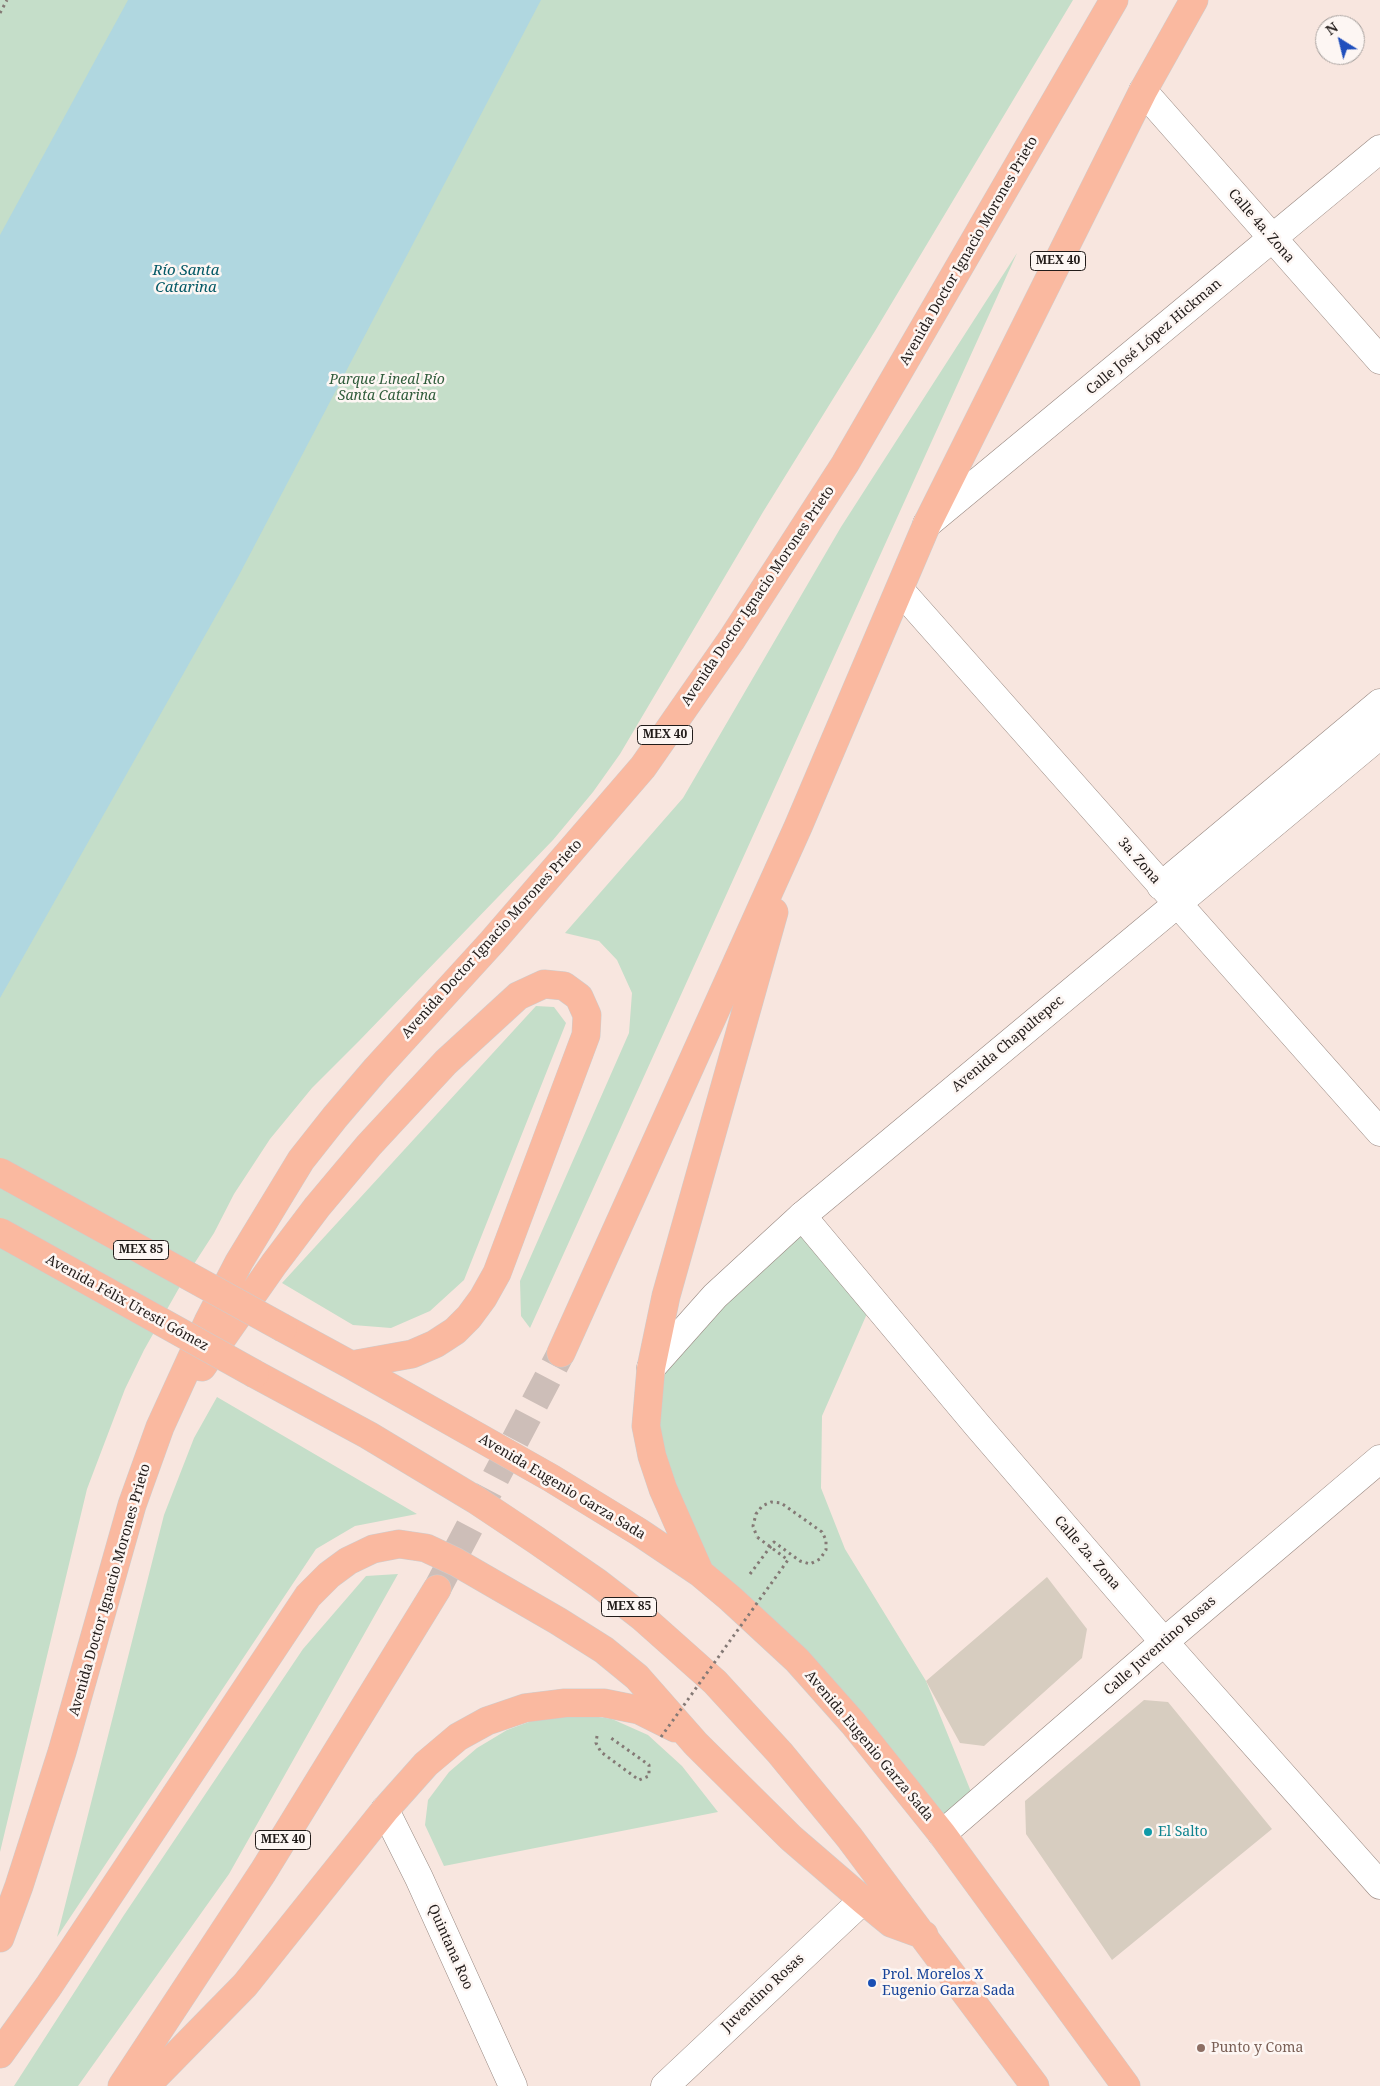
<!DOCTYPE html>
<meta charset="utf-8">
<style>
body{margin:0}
#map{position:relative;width:1380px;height:2086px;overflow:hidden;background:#f8e6df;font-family:"Noto Serif",serif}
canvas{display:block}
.north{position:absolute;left:1315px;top:15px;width:50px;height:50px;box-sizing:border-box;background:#fdf6f3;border:1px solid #a59f9c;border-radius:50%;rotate:324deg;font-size:14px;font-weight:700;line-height:20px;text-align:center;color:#221c1a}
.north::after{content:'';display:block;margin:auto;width:18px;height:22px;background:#204fbd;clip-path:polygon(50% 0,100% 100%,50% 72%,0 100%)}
</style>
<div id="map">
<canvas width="1380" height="2086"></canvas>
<div class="north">N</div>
</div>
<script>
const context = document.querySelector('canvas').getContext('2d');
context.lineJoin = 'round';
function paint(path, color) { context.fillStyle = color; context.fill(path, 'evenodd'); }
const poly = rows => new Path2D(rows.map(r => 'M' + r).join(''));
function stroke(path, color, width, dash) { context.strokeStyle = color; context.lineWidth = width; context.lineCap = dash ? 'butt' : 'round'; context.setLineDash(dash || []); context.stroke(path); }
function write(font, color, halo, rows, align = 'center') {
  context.font = font + ' "Noto Serif",serif'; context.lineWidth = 5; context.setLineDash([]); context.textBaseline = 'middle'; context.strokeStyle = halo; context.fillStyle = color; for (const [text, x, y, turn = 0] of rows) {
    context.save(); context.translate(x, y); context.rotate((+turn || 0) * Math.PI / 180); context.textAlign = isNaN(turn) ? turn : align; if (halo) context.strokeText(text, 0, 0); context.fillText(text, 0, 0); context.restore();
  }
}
paint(poly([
 [0,0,1073,0,875,331,763,512,620,754,593,792,553,840,359,1041,312,1088,270,1139,234,1194,214,1233,183,1281,144,1350,125,1389,87,1489,0,1852],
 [1017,253,530,1328,521,1316,520,1281,629,1033,632,993,617,960,599,941,565,933,683,798,841,527],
 [536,1006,554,1007,566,1023,464,1280,430,1311,391,1328,353,1325,282,1283],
 [802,1216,873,1300,822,1416,821,1488,845,1549,926,1681,976,1804,942,1834,731,1599,663,1489,651,1368],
 [217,1397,417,1514,355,1526,316,1549,57,1937,164,1515,194,1438],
 [398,1574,229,1874,78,2086,14,2086,124,1915,303,1649,366,1576],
 [572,1713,612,1719,648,1735,682,1766,718,1812,444,1866,425,1825,428,1800,449,1772,477,1748,507,1730,540,1718]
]), '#c5dec9');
paint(poly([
 [128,0,541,0,238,577,0,998,0,235]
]), '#b0d7e0');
paint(poly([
 [1047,1577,1087,1629,1082,1658,984,1746,960,1743,926,1681],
 [1144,1700,1168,1702,1272,1829,1112,1960,1026,1834,1025,1801]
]), '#d7cdc0');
stroke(poly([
 [437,1589,561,1353]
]), '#cdbeb8', 28, [28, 14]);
const street = poly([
 [1143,91,1380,360],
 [927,524,1380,149],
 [802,1216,977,1425,1164,1642,1380,1885],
 [385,1810,419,1878,513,2086],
 [665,2086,863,1900]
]);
const secondary = poly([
 [900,590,1380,1132],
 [1161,886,1380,703],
 [651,1368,715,1296,802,1216,1380,735],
 [942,1834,1164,1642,1380,1459]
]);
const highway = poly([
 [283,1328,351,1365,551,1478,639,1532,700,1573,731,1599,797,1660,853,1723,942,1834,1126,2086],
 [561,1353,798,827,927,524,1143,91,1194,0],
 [202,1367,274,1264,317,1207,369,1145,446,1062,518,996,544,984,564,986,579,997,587,1015,586,1035,497,1273,483,1298,469,1317,455,1331,435,1344,412,1354,351,1365],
 [255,1374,368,1435,476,1500,536,1540,598,1583,642,1617,715,1682,780,1753,849,1837,1035,2086],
 [700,1573,663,1489,652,1456,646,1426,651,1368,666,1296,774,912],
 [0,1938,19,1886,62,1752,132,1505,160,1427,208,1322,239,1262,301,1160,335,1117,376,1069,492,942,643,767,732,639,845,464,1114,0],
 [0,2054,48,1987,308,1596,329,1575,348,1561,373,1549,399,1544,426,1548,456,1562,558,1621,604,1650,637,1677,696,1744,791,1838,863,1900,891,1923,924,1935],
 [122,2086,263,1872,437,1589],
 [146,2086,245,1985,385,1810,426,1764,458,1737,487,1721,525,1708,565,1703,604,1703,639,1710,675,1728]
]);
stroke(street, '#988881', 29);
stroke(secondary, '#988881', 29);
stroke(highway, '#cecdcd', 29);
stroke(poly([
 [0,13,7,0],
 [750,1574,774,1542,800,1561,810,1564,820,1559,826,1550,826,1540,822,1532,781,1503,771,1502,762,1506,756,1514,753,1526,757,1537],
 [597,1736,596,1743,601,1752,639,1780,649,1776,649,1765,611,1738]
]), '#847975', 3, [2.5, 4]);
stroke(street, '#fff', 28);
stroke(secondary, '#fff', 28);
stroke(highway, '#fab9a0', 28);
const highwayBridge = poly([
 [0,1172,283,1328],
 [0,1232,255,1374]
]);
stroke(highwayBridge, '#cecdcd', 29, []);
stroke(poly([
 [661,1737,788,1560,757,1537]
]), '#847975', 3, [2.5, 4]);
stroke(highwayBridge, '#fab9a0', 28);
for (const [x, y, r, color] of [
 [1148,1832,5,"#0f9aa8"],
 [872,1983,5,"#1a4fb4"],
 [1201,2048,5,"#8d6e63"]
]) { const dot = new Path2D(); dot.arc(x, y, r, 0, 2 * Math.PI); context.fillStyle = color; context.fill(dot); stroke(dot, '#fdf6f3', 2); }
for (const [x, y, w] of [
 [1058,261,55],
 [665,735,55],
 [141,1250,55],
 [629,1607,55],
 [283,1840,55]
]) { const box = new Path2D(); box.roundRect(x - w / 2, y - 9.5, w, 19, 4); context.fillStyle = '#fdf6f3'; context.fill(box); stroke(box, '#221c1a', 1); }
write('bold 12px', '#221c1a', null, [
 ["MEX 40",1058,261],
 ["MEX 40",665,735],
 ["MEX 85",141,1250],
 ["MEX 85",629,1607],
 ["MEX 40",283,1840]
]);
write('14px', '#221c1a', '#fdf6f3', [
 ["Calle 4a. Zona",1261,226,49],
 ["Avenida Doctor Ignacio Morones Prieto",969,251,-60],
 ["Calle José López Hickman",1154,337,-40],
 ["Avenida Doctor Ignacio Morones Prieto",758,596,-56],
 ["3a. Zona",1139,861,49],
 ["Avenida Doctor Ignacio Morones Prieto",492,939,-48],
 ["Avenida Chapultepec",1008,1044,-40],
 ["Avenida Félix Uresti Gómez",127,1303,29],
 ["Avenida Eugenio Garza Sada",562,1487,31],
 ["Calle 2a. Zona",1087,1553,49],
 ["Avenida Doctor Ignacio Morones Prieto",110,1590,-74],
 ["Calle Juventino Rosas",1160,1646,-41],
 ["Avenida Eugenio Garza Sada",869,1746,50],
 ["Quintana Roo",450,1947,66],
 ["Juventino Rosas",763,1993,-43]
]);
write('italic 14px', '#305c3b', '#fdf6f3', [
 ["Parque Lineal Río",387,380],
 ["Santa Catarina",387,396]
]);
write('14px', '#0d838f', '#fdf6f3', [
 ["El Salto",1158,1832]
], 'left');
write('14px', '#164399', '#fdf6f3', [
 ["Prol. Morelos X",882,1975],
 ["Eugenio Garza Sada",882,1991]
], 'left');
write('14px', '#785e54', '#fdf6f3', [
 ["Punto y Coma",1211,2048]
], 'left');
write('italic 15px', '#045966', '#fdf6f3', [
 ["Río Santa",186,271],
 ["Catarina",186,288]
]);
</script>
